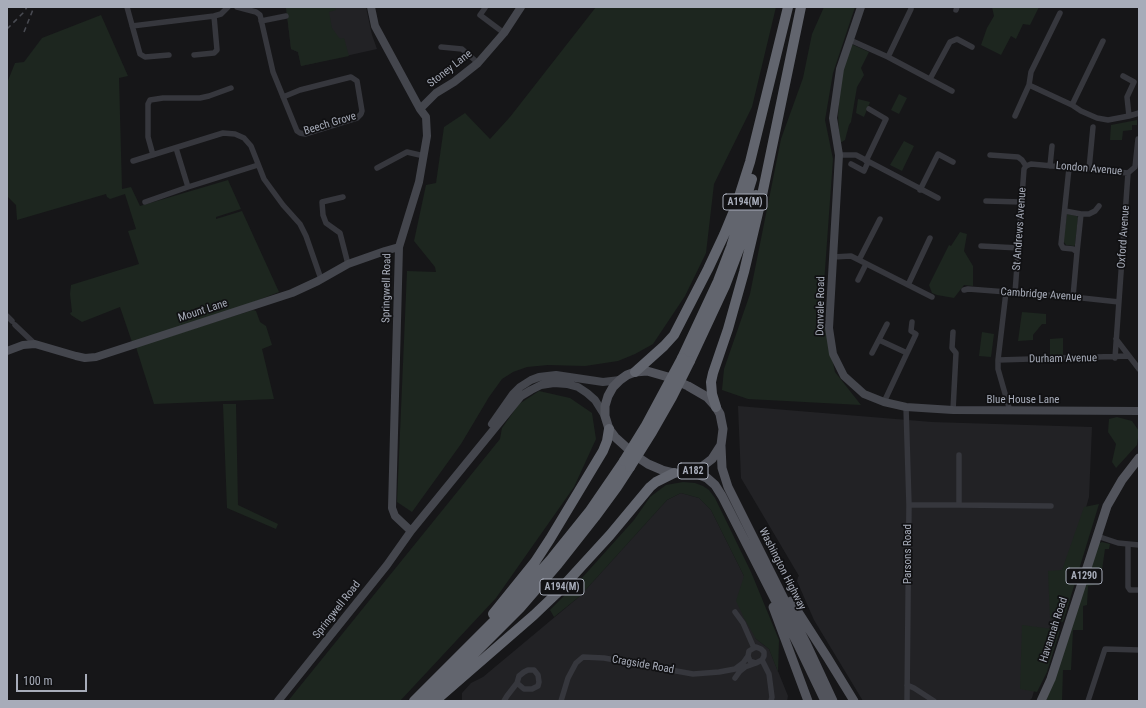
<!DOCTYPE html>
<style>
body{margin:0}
#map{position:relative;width:1146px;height:708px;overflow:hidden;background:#161618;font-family:"Roboto Condensed",sans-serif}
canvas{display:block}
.frame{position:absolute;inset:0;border:8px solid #a7acb9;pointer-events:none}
.scale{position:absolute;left:16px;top:674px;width:71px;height:18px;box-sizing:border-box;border:2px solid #a7acb9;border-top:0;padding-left:5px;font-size:12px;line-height:14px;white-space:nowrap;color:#a7acb9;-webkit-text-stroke:3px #111113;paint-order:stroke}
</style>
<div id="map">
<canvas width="1146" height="708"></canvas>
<div class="frame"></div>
<div class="scale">100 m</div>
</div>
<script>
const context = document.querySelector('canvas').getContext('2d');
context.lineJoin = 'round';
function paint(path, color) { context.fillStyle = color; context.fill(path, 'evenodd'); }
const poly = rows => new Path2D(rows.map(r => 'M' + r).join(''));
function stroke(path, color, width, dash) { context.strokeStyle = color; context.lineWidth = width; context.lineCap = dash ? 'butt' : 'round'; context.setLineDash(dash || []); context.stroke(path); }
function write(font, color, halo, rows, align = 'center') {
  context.font = font + ' "Roboto Condensed",sans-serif'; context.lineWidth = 3.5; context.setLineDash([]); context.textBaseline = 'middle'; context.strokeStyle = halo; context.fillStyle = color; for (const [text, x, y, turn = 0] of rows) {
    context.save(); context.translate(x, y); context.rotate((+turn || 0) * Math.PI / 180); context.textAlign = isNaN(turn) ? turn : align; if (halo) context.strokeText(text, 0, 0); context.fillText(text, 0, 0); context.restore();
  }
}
paint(poly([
 [286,7,366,7,372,35,377,49,301,66,298,52,291,49],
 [738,406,932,422,1092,427,1089,497,1032,698,1029,701,863,701,814,620,797,581,798,577,799,576,741,478],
 [681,493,699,498,711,510,744,576,756,639,769,649,788,696,787,701,462,701,462,693,471,683,483,677,580,596,667,500]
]), '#222225');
paint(poly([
 [286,7,335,7,336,10,329,12,332,28,340,39,344,38,349,56,301,66,298,52,291,49],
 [596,7,776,7,752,107,714,184,706,253,685,296,653,344,635,354,618,361,585,366,548,365,527,367,513,372,502,379,489,397,461,444,412,512,397,502,407,271,436,272,435,267,414,241,426,185,436,183,444,127,465,113,490,139,510,117],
 [824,7,855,7,833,73,825,120,833,159,822,311,816,319,822,314,835,372,861,405,748,399,722,390,724,369,750,294,781,139,803,78,812,34],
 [992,7,1039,7,1030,25,1023,24,1016,39,1011,36,1001,55,981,45,987,28,994,16],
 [101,15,128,76,119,78,122,189,131,187,140,206,228,180,241,209,216,217,216,219,242,211,279,292,195,325,133,345,120,307,82,322,71,315,70,313,72,312,70,294,71,285,139,264,128,231,136,229,125,194,110,199,107,197,106,194,17,220,16,205,7,196,7,83,15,63,24,62,42,38],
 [851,44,869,52,861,68,864,75,857,87,851,122,849,125,845,140,840,143,838,117,839,101,843,70],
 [899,94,907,98,899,114,891,110],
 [858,99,870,102,864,117,856,113],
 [1137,120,1137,125,1132,125,1132,130,1123,131,1122,140,1110,140,1111,125],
 [904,141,914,146,902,171,890,165],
 [1067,214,1077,216,1078,218,1075,245,1074,246,1066,245,1063,241],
 [960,232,967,234,964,251,973,266,973,286,964,285,954,298,937,295,932,293,929,285,949,245,951,246],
 [253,310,256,311,260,322,266,326,272,345,262,349,274,399,154,404,136,347],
 [1022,312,1046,314,1046,324,1042,324,1033,335,1033,340,1018,341],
 [982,332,994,334,991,357,979,356],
 [1063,338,1063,355,1050,355,1050,339],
 [539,391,570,398,592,413,596,439,574,487,496,598,400,701,288,701,500,439,502,428,519,404],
 [223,404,236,404,238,505,278,524,276,529,227,508],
 [1117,417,1132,421,1139,431,1137,445,1116,468,1112,462,1116,444,1108,432,1109,419],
 [683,482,695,483,703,486,709,490,715,498,751,572,779,640,778,672,769,649,756,639,744,618,736,601,744,576,711,510,699,498,681,493,667,500,580,596,554,617,550,610,581,579,634,520,650,497,666,485],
 [1099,504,1063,622,1050,618,1048,571,1062,570,1084,507],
 [1102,542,1110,544,1109,549,1105,549,1100,584,1088,586,1087,605,1083,606,1083,630,1073,630,1071,670,1063,670,1062,701,1046,701,1099,543],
 [1022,625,1060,630,1047,672,1037,692,1020,689]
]), '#1d261f');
stroke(poly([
 [127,7,140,54,145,57,169,55],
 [237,7,256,12,260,15,273,72,297,131,300,133,305,134,357,118,361,114,362,111,357,81,351,77,300,90,283,97],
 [485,8,480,15,504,33],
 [956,10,957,7],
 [1060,13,1031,72,1029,85,1072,105,1081,111,1097,118,1108,120,1129,116,1139,113],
 [261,21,286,16],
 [132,26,214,16,221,14,228,7],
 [850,40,888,57,952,91],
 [441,47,462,49,478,63],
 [194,55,214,53,217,50,214,16],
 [888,57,911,9],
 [1123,76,1134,82,1127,97,1129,116],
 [930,79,950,42,957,39,972,47],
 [1072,105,1103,41],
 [1015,116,1029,85],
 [153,155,148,137,148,104,150,100,163,98,200,98,209,96,231,88],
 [839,155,856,155,938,198],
 [990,155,1018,157,1022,160,1026,166,1031,164,1128,173],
 [133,161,223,133,235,134,244,138,251,146,264,179,283,205,300,224,306,236,321,279],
 [866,161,886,119,869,109],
 [851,164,864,171,868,162],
 [1050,166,1052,146],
 [377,168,407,152,424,156],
 [1069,168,1061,244,1063,248,1073,249,1077,252,1073,297],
 [1089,169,1093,127],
 [188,187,258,165],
 [920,190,938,154,953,162],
 [343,197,322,202,323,215,326,223,340,233,348,264],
 [986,201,1022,202],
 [145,202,188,187,176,148],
 [1065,211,1081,214,1089,214,1095,211,1099,206],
 [981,246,1019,248],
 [1077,252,1081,214],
 [833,257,851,256,932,297],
 [859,260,880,219],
 [858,280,866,264],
 [908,285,930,238],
 [964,290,968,289,1073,297,1119,302],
 [1006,292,998,360,998,369,1010,411],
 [1015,293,1024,169,1026,166],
 [7,316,12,321],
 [15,325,35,344],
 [1116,339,1139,369],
 [879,340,907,353,884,402],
 [872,353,887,324],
 [907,353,916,334,911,331,912,322],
 [1115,358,1128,173,1135,167,1138,139],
 [998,360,1129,356],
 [906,407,909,505,907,701],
 [953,410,956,353,952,348,953,332],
 [909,505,959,505,959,455],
 [959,505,1051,506],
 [1097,536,1118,543,1139,545],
 [1128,544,1128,587,1130,590,1139,590],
 [735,612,743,623,754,648],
 [762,660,769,674,772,697,771,701],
 [735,678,740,671,745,667,756,663],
 [907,685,914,688,934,701],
 [504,701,507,696,517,683,519,676,524,672,528,670,534,670,538,675,539,682,538,686,532,689,524,689,517,683],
 [561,701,568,678,576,663,583,657,604,658,693,674,719,672,735,669,743,663,748,656,749,651,754,648,756,647,761,649,764,652,764,656,762,660,756,663,750,661,748,656],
 [1088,701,1105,649,1139,650]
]), '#36373d', 5.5);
stroke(poly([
 [371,7,375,26,420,109,426,117,427,136,419,182,399,247,392,508,395,516,411,531],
 [861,7,840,69,833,118,839,155,829,328,833,354,844,376,864,394,884,402,906,407,953,410,1139,411],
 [420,109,436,93,454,82,478,63,504,33,521,7],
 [7,351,23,345,35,344,76,356,85,358,96,357,292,293,318,281,348,264,385,251,399,247],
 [492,424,513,394,520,387,531,380,539,377,556,375,603,382,620,380],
 [278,701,387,565,411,531,521,396,531,390,541,385,554,383,567,384,578,387,587,393,595,400,605,416]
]), '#44464d', 8);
stroke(poly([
 [647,371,668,377,688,386,707,397,716,407,720,414,723,429,721,445,712,459,699,469,692,472,683,473,674,473,662,470,648,464,636,456,615,437,609,429,605,416,605,406,608,396,613,387,620,380,627,375,635,372,647,371],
 [721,446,722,468,728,487,806,643,833,701],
 [692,472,707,478,715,485,722,496,799,647,825,701],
 [791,601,827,657,854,701],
 [773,607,808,701],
 [1041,701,1051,679,1107,506,1122,480,1139,458]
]), '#52545c', 9);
stroke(poly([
 [682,358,718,281,731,247,752,179],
 [690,361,725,286,739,249,756,195],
 [635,372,664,346,674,335,708,269,724,235,736,206,750,162,788,7],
 [716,407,712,394,711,382,713,373,728,329,744,272,761,200,801,7],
 [493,614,535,562,550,539,603,451,607,441,609,429],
 [414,701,512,603,552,558,589,512,624,461],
 [427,701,520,608,558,564,595,517,617,487,630,467],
 [435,701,534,615,556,594,610,535,650,487,656,482,674,473]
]), '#62656e', 10);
stroke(poly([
 [7,29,24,12,27,7],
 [24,32,34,7]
]), '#494b52', 1.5, [5, 4]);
stroke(poly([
 [624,461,645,427,682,358],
 [630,467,652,432,672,397,690,361]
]), '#62656e', 10);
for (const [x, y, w] of [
 [745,202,44],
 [693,471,30],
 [1084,576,36],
 [562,587,44]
]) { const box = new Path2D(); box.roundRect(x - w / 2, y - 8, w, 16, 3); context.fillStyle = '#111113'; context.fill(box); stroke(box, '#a7acb9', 1); }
write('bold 10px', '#a7acb9', null, [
 ["A194(M)",745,202],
 ["A182",693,471],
 ["A1290",1084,576],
 ["A194(M)",562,587]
]);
write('11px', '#a7acb9', '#111113', [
 ["Stoney Lane",450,69,-38],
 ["Beech Grove",330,124,-17],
 ["London Avenue",1089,169,5],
 ["St Andrews Avenue",1020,229,-86],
 ["Oxford Avenue",1124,237,-86],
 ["Springwell Road",387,288,-89],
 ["Cambridge Avenue",1041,295,4],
 ["Donvale Road",821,306,-89],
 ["Mount Lane",203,311,-18],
 ["Durham Avenue",1063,359,-1],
 ["Blue House Lane",1023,400],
 ["Parsons Road",908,554,-90],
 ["Washington Highway",782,569,63],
 ["Springwell Road",337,610,-52],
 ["Havannah Road",1054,630,-72],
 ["Cragside Road",643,665,10]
]);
</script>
